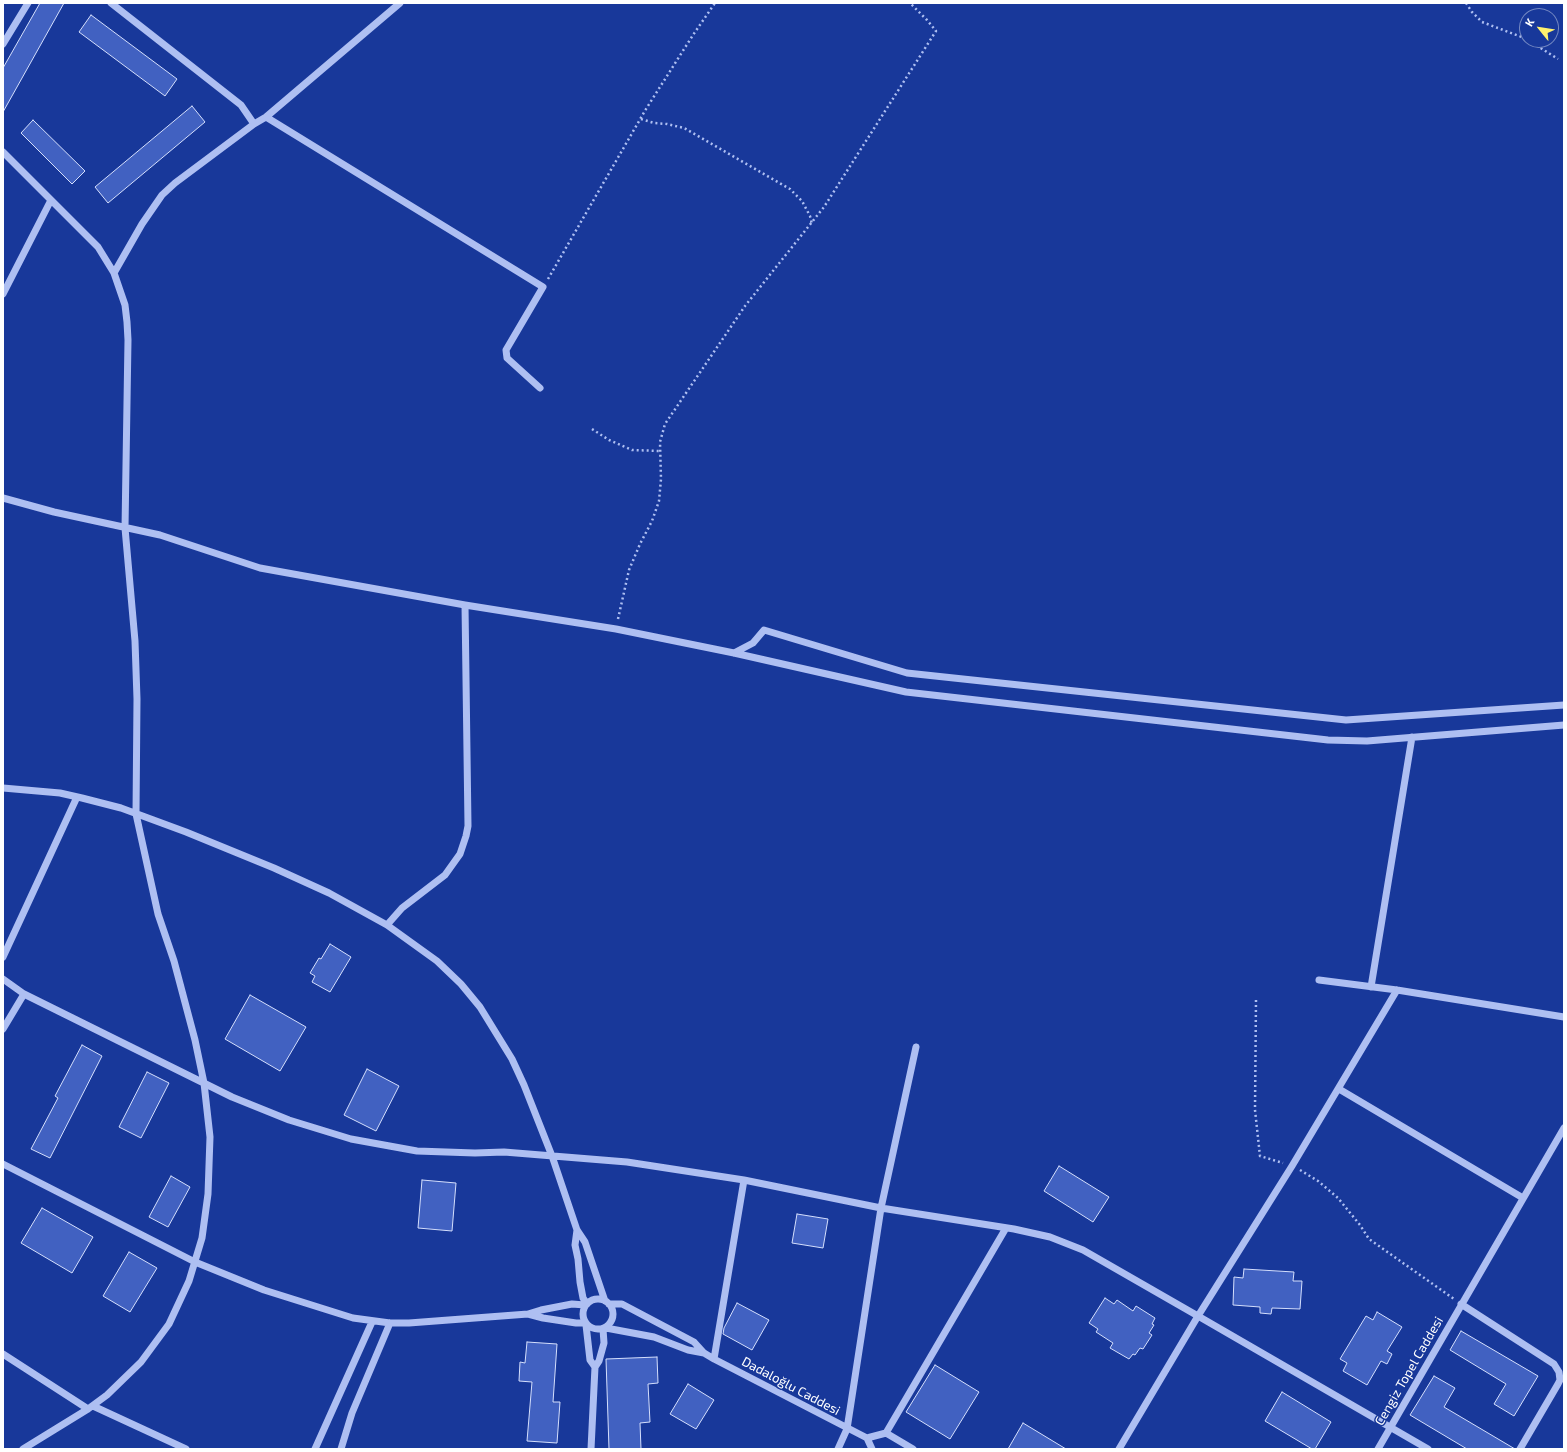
<!DOCTYPE html>
<meta charset="utf-8">
<style>
body{margin:0}
#map{position:relative;width:1567px;height:1452px;overflow:hidden;background:#18389a;font-family:"Exo 2",sans-serif}
canvas{display:block}
.frame{position:absolute;inset:0;border:4px solid #fff;pointer-events:none}
.north{position:absolute;left:1519px;top:8px;width:40px;height:40px;box-sizing:border-box;background:#18389a;border:1px solid #7488c2;border-radius:50%;rotate:300deg;font-size:11px;font-weight:700;line-height:16px;text-align:center;color:#fff}
.north::after{content:'';display:block;margin:auto;width:14px;height:18px;background:#fff16e;clip-path:polygon(50% 0,100% 100%,50% 72%,0 100%)}
</style>
<div id="map">
<canvas width="1567" height="1452"></canvas>
<div class="frame"></div>
<div class="north">K</div>
</div>
<script>
const context = document.querySelector('canvas').getContext('2d');
context.lineJoin = 'round';
function paint(path, color) { context.fillStyle = color; context.fill(path, 'evenodd'); }
const poly = rows => new Path2D(rows.map(r => 'M' + r).join(''));
function stroke(path, color, width, dash) { context.strokeStyle = color; context.lineWidth = width; context.lineCap = dash ? 'butt' : 'round'; context.setLineDash(dash || []); context.stroke(path); }
function write(font, color, halo, rows, align = 'center') {
  context.font = font + ' "Exo 2",sans-serif'; context.lineWidth = 3; context.setLineDash([]); context.textBaseline = 'middle'; context.strokeStyle = halo; context.fillStyle = color; for (const [text, x, y, turn = 0] of rows) {
    context.save(); context.translate(x, y); context.rotate((+turn || 0) * Math.PI / 180); context.textAlign = isNaN(turn) ? turn : align; if (halo) context.strokeText(text, 0, 0); context.fillText(text, 0, 0); context.restore();
  }
}
const building = poly([
 [40,3,64,3,3,112,3,68,40,3],
 [91,15,177,79,165,96,79,32,91,15],
 [192,106,205,122,108,203,95,187,192,106],
 [33,120,85,171,72,184,21,133,33,120],
 [330,944,351,957,330,992,312,982,315,976,310,973,319,958,321,959,330,944],
 [250,995,306,1027,280,1071,225,1039,250,995],
 [82,1045,102,1056,50,1158,31,1149,58,1098,55,1096,82,1045],
 [367,1069,399,1086,376,1131,344,1115,367,1069],
 [147,1072,169,1083,141,1138,119,1127,147,1072],
 [1059,1166,1109,1197,1093,1222,1044,1191,1059,1166],
 [171,1176,190,1187,168,1227,149,1217,171,1176],
 [422,1180,456,1183,452,1231,418,1228,422,1180],
 [42,1208,93,1237,72,1273,21,1243,42,1208],
 [797,1214,828,1219,823,1248,792,1243,797,1214],
 [129,1252,157,1268,130,1312,103,1296,129,1252],
 [1244,1269,1294,1272,1293,1281,1302,1281,1300,1309,1272,1308,1271,1314,1260,1313,1260,1307,1233,1305,1234,1277,1243,1278,1244,1269],
 [1105,1298,1114,1304,1117,1300,1133,1311,1136,1306,1155,1318,1152,1324,1154,1325,1149,1333,1152,1335,1143,1349,1140,1348,1135,1355,1133,1354,1129,1359,1110,1348,1113,1343,1096,1332,1098,1329,1089,1323,1105,1298],
 [737,1303,769,1320,752,1350,723,1334,724,1328,737,1303],
 [1377,1312,1402,1327,1387,1351,1392,1354,1387,1364,1381,1361,1367,1385,1343,1371,1347,1363,1340,1359,1366,1316,1373,1320,1377,1312],
 [1461,1331,1538,1376,1514,1416,1494,1404,1506,1384,1450,1350,1461,1331],
 [527,1342,557,1344,553,1402,560,1402,557,1443,527,1441,532,1382,519,1381,520,1362,525,1363,527,1342],
 [657,1357,658,1383,648,1384,650,1422,640,1423,641,1449,609,1449,606,1359,657,1357],
 [935,1365,979,1392,950,1439,906,1412,935,1365],
 [1434,1376,1455,1388,1444,1407,1515,1449,1467,1449,1410,1415,1434,1376],
 [688,1384,714,1400,696,1429,670,1414,688,1384],
 [1282,1392,1331,1422,1315,1449,1312,1449,1265,1421,1282,1392],
 [1023,1423,1066,1449,1008,1449,1023,1423]
]);
paint(building, '#4161c1');
stroke(building, '#d5dffc', 1);
stroke(poly([
 [1466,3,1472,12,1482,22,1527,39],
 [1528,40,1558,59],
 [641,119,654,123,667,124,684,128,790,189,802,201,810,216,812,224],
 [548,279,646,109,693,35,715,3],
 [592,429,609,440,632,450,659,451],
 [618,619,629,570,640,544,652,521,659,501,661,479,660,442,665,424,745,306,824,207,936,31,927,20,910,3],
 [1256,1000,1255,1110,1260,1156,1283,1163],
 [1300,1170,1318,1181,1338,1198,1360,1225,1369,1239,1454,1299]
]), '#aebff2', 2.5, [2, 3]);
stroke(poly([
 [111,3,241,105,254,124,175,183,162,195,142,224,114,273],
 [3,44,28,3],
 [266,117,543,287,506,350,507,358,540,388],
 [254,124,266,117,400,3],
 [3,152,98,247,114,273,125,305,127,322,128,340,125,528,135,641,137,699,136,814,158,914,174,961,195,1040,204,1083,210,1137,208,1194,202,1238,189,1281,169,1324,141,1362,107,1395,88,1409,23,1449],
 [3,294,51,200],
 [3,498,54,512,160,535,260,568,465,605,616,629,734,653,906,692,1328,740,1367,741,1564,725],
 [734,653,753,643,764,630,907,673,1346,720,1564,705],
 [3,788,60,793,82,798,121,808,186,832,274,868,329,893,387,925,437,961,461,984,480,1007,512,1059,524,1085,552,1156,577,1230,585,1242,605,1301],
 [387,925,402,908,445,875,460,854,466,836,468,826,465,605],
 [3,957,77,797],
 [3,979,24,994,232,1097,289,1120,351,1139,417,1151,475,1153,504,1152,627,1162,744,1180,714,1359],
 [1319,980,1397,990,1564,1017],
 [1371,987,1412,737],
 [3,1029,24,994],
 [1339,1089,1523,1198],
 [3,1164,195,1262,264,1290,353,1318,390,1323,409,1323,528,1314,541,1310,572,1304,585,1305],
 [744,1180,881,1208,1014,1229,1050,1237,1083,1250,1198,1316,1292,1166,1397,990],
 [577,1230,575,1245,578,1259,580,1282,583,1298,587,1304],
 '583 1314a15 15 0 1 1 30 0a15 15 0 1 1-30 0Z',
 [609,1304,622,1304,694,1342,704,1353,714,1359,867,1438,872,1449],
 [1461,1304,1554,1364,1559,1372,1560,1380,1558,1384,1520,1449],
 [528,1314,543,1318,576,1323,585,1323],
 [586,1325,590,1360,595,1367],
 [606,1328,654,1337,688,1350,704,1353],
 [3,1354,88,1409],
 [93,1406,186,1449],
 [886,1433,1006,1228],
 [867,1438,886,1433,913,1449],
 [315,1449,372,1322],
 [341,1449,352,1413,390,1323],
 [591,1449,595,1367,599,1361,604,1343,603,1329],
 [838,1449,847,1429,881,1208,916,1047],
 [1119,1449,1198,1316,1428,1449],
 [1378,1449,1564,1128]
]), '#aebff2', 7);
write('13px', '#fff', '#18389a', [
 ["Cengiz Topel Caddesi",1409,1371,-60],
 ["Dadaloğlu Caddesi",791,1386,28]
]);
</script>
